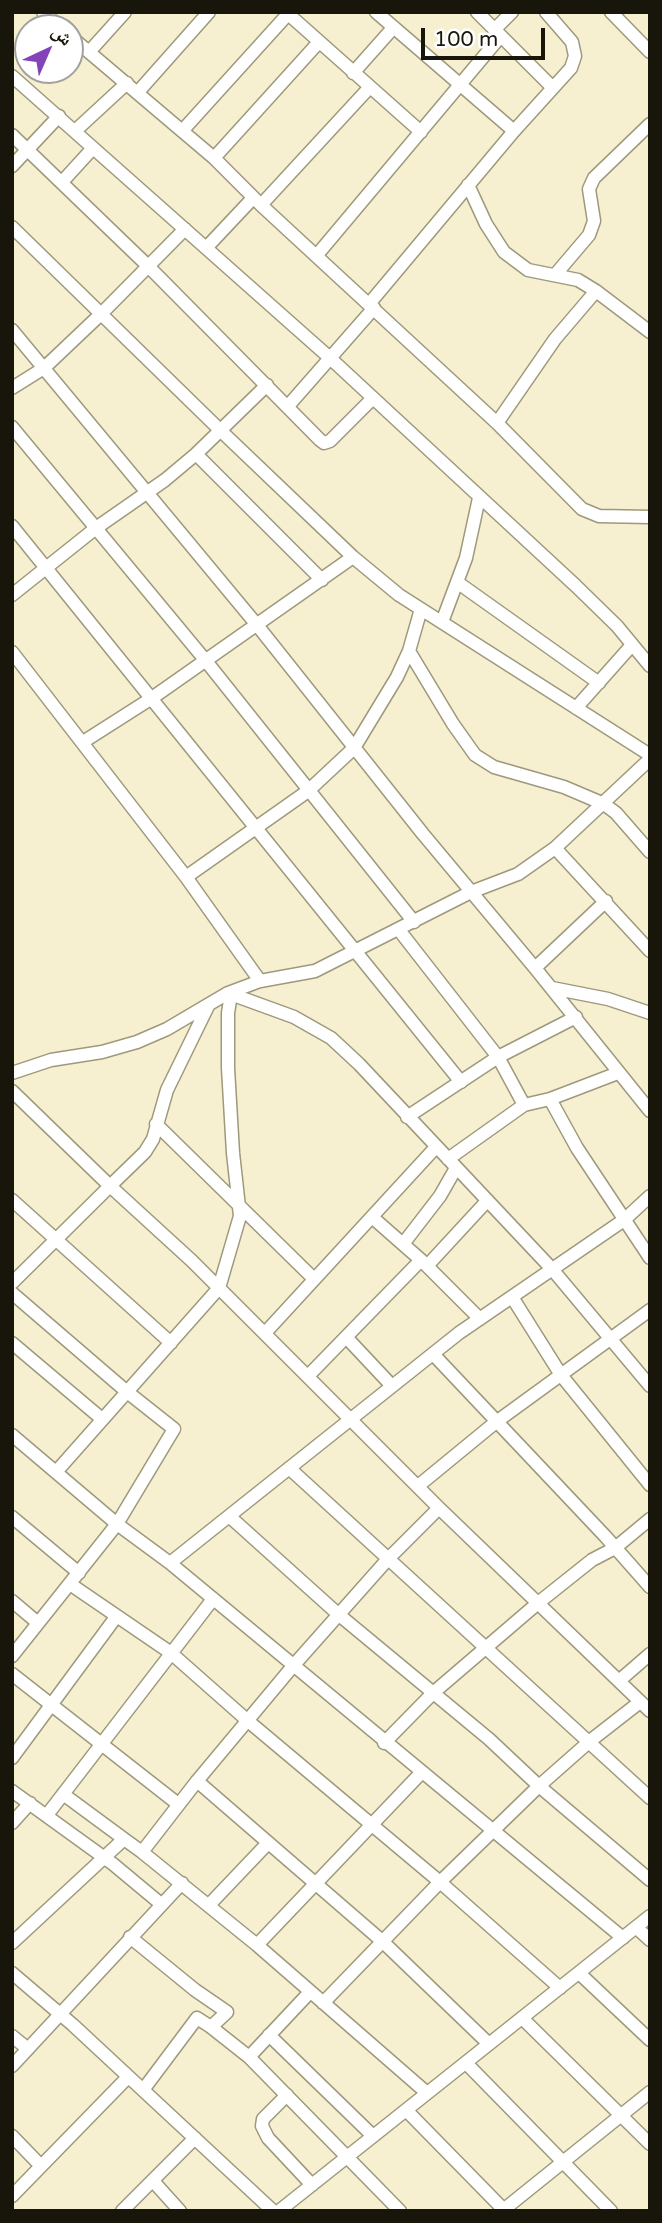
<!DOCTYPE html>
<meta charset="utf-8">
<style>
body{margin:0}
#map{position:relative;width:662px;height:2223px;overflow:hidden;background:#f6f0d1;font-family:"Varela Round","Noto Naskh Arabic",sans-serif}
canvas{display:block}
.frame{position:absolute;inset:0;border:14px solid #18150a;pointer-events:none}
.north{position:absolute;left:14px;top:14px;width:70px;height:70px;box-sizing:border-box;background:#fff;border:2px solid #a3a19d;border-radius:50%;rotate:44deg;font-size:19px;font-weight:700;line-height:28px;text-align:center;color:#18150a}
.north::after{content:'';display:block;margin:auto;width:24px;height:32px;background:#8344b9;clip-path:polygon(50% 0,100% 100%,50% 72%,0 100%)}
.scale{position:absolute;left:421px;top:28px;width:124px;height:32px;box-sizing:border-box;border:4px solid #18150a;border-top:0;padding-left:9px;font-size:21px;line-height:24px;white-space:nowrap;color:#18150a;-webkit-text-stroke:5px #fff;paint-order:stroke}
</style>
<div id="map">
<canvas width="662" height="2223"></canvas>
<div class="frame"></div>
<div class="north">ش</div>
<div class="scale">100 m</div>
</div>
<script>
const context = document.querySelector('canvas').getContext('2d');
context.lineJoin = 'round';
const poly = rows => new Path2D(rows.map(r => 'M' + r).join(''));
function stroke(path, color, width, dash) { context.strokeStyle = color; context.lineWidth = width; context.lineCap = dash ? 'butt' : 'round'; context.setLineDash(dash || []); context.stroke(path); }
const minor = poly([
 [43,12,61,28],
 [286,12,421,132],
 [376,12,514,131],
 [477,12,553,88],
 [611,12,650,52],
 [494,30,512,12],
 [70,36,214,158,261,205,497,423,582,509,599,516,650,517],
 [89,52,125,12],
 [353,73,393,28],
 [12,76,330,358,576,586,617,626,650,666],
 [138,92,209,12],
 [183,130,288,14],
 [75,131,127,83],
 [12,135,148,266,320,440,324,443,330,441,373,398],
 [214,158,319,42],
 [12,166,59,116],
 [62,182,93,148],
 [468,185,486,224,504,252,528,270,578,280,596,291,650,332],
 [261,205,369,88],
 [12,227,220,430,353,557,399,595,650,755],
 [206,248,253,198],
 [317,255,500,37],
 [555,275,589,235,594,221,589,189,594,178,650,124],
 [369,304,514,131,571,68,575,56,572,42,546,12],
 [12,330,257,625,423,834,535,968,650,1111],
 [12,388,44,368,102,313,185,229],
 [288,406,374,308],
 [497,423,555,339,596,291],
 [12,427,206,661,414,922],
 [196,454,322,580],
 [12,526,461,1082],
 [457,582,599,683],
 [12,595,96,528,165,480,196,454,267,385],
 [442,622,466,558,479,498],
 [409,651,453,724,475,755,494,767,564,787,604,804,616,813,650,852],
 [12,652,186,877,260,981],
 [576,708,632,645],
 [83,742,152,698,353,557],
 [555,848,650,951],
 [186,877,308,791,354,748,397,677,409,651,421,609],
 [399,930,498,1057,524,1105],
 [535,968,606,901],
 [552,988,608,999,650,1013],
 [228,993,294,1017,331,1038,359,1064,552,1269,650,1386],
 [12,1073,51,1060,102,1052,137,1042,167,1029,228,993,260,981,315,971,471,892,518,874,555,848,650,759],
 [12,1091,110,1186,145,1152,153,1139,167,1090,209,1004],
 [550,1099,577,1148,650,1258],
 [407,1117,498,1057,576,1017],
 [156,1124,314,1279],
 [448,1159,524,1105,550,1099,618,1073],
 [12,1200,171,1343],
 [372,1217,421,1260,480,1319],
 [403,1244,440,1196,456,1168],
 [427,1266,487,1201],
 [12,1283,110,1186,192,1261,439,1508,650,1711],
 [12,1293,126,1391,174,1429,117,1524,12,1656],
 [512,1297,561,1375,650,1485],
 [265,1333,436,1147],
 [346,1337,392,1386],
 [12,1343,102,1419],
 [433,1354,605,1536,650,1587],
 [308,1376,421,1260],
 [12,1435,117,1524,170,1563,623,1938],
 [289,1468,650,1798],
 [56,1472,219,1288,240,1216,233,1153,228,1068,228,1013,231,994],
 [418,1486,496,1422,650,1310],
 [229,1516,338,1614,489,1739,539,1786,650,1880],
 [12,1517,79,1573],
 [170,1563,459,1333,624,1220,650,1196],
 [70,1584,171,1653,248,1721,440,1882,560,1988],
 [12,1601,38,1623],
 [12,1674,178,1804],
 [620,1680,650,1654],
 [384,1743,433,1693,538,1603,592,1560,615,1548,650,1519],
 [12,1758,116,1617],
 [197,1781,382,1941,489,2044],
 [12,1791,113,1864,161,1904],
 [63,1794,124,1839],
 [47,1815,213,1599],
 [12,1823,30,1803],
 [209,1905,268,1843],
 [637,1928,650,1940],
 [130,1937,195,1990,227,2012,211,2027,249,2057,400,2211],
 [12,1943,124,1839,142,1852],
 [257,1945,421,1773],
 [12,1973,73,2025,273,2211],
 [579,1973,650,2040],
 [323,2003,440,1882,539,1786,590,1741,640,1702],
 [522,2018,650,2144],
 [269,2035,373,2136],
 [12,2036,28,2049],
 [249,2057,310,1992],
 [466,2063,611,2211],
 [12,2066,182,1883],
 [143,2090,197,2018,211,2027],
 [427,2093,257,1945,142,1852,197,1781,293,1666,388,1559,439,1508],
 [287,2095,263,2119,262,2126,268,2138,312,2185],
 [406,2110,505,2211],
 [12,2136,41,2166],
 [153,2181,180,2211],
 [12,2196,128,2077],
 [122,2211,195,2138],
 [279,2211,650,1916],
 [502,2211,650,2092]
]);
stroke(minor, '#9e987c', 15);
stroke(minor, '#fff', 12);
</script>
